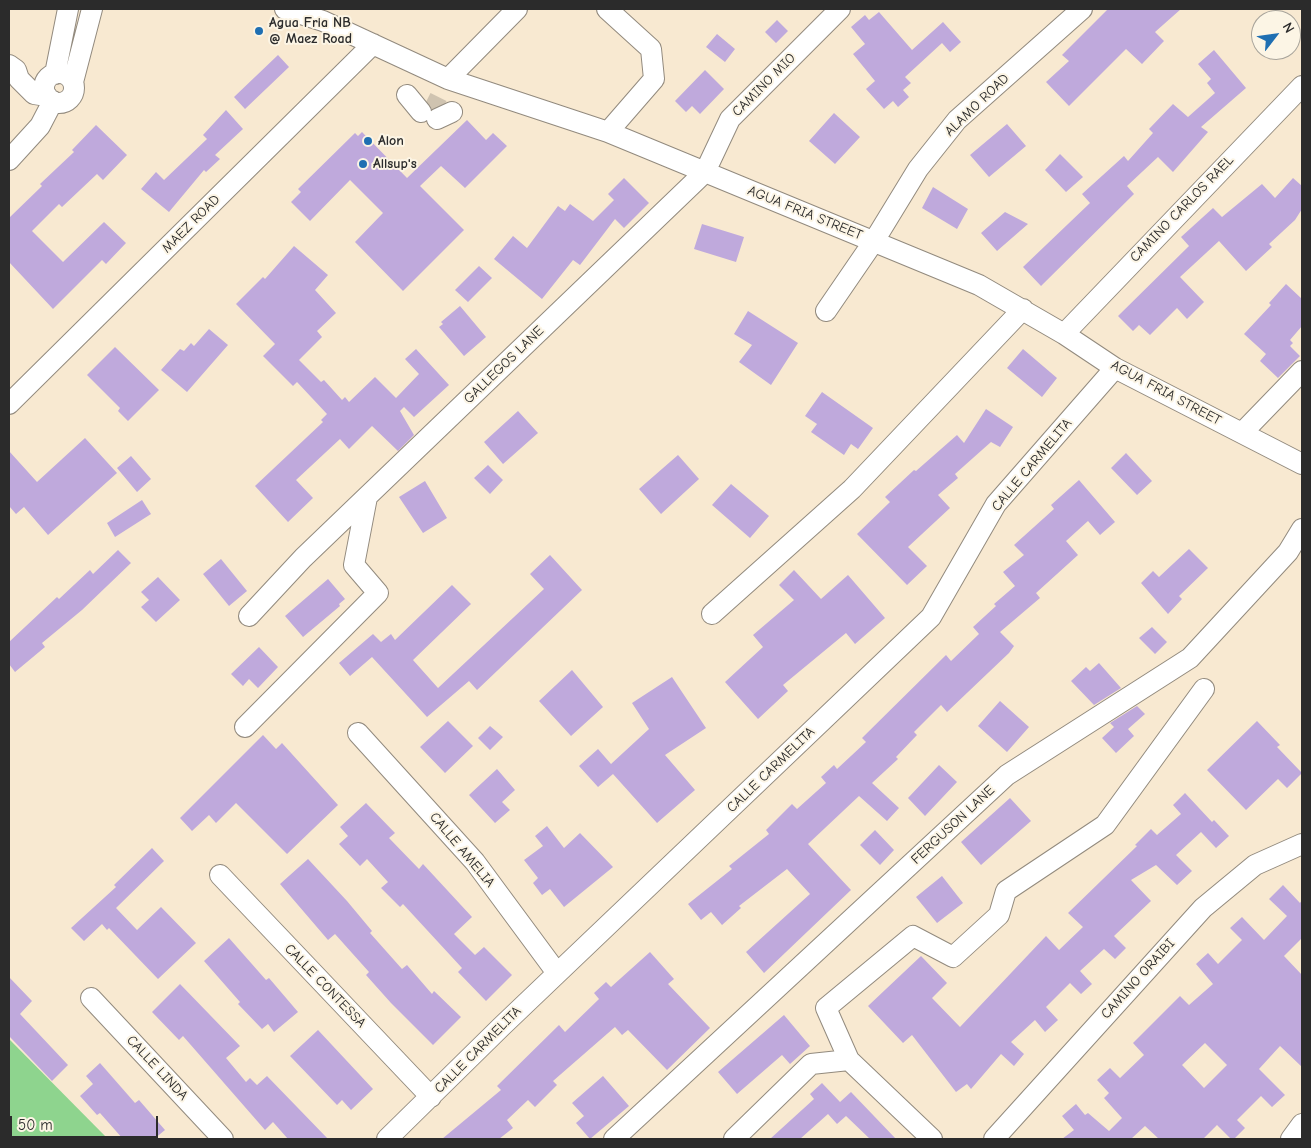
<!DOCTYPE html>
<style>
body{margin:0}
#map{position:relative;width:1311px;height:1148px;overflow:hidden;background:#f8e9d1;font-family:"Comic Neue",sans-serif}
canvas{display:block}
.frame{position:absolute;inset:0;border:10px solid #2b2b2b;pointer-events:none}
.north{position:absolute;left:1251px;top:10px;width:50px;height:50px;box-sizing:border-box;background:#fcf5e5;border:1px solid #a8a49b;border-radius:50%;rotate:60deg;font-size:14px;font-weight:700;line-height:20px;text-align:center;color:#2b2b2b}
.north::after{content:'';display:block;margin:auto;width:18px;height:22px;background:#1f6fb2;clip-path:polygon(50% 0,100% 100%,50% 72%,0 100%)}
.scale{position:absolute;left:10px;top:1116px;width:148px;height:22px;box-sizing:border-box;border:2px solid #2b2b2b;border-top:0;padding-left:6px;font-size:15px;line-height:18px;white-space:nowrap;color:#2b2b2b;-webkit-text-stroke:4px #fcf5e5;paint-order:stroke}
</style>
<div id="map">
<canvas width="1311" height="1148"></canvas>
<div class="frame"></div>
<div class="north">N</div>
<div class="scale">50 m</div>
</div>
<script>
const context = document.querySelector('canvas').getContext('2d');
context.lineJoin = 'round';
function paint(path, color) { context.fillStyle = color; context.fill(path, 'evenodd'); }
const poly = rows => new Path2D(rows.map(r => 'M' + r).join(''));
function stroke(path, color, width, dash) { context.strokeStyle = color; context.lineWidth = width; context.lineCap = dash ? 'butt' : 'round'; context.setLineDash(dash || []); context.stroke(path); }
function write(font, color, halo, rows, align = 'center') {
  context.font = font + ' "Comic Neue",sans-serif'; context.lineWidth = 4; context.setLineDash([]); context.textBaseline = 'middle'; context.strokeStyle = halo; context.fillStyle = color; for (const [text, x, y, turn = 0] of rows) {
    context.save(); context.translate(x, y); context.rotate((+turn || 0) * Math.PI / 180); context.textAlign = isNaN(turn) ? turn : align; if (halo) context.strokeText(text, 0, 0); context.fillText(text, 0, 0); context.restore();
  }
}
paint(poly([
 [9,1039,108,1139,9,1139]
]), '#8ed48e');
paint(poly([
 [1108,9,1181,9,1155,32,1164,41,1142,64,1126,49,1069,106,1046,82,1069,61,1062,55],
 [879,12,912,50,943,22,961,42,950,52,942,43,905,77,911,83,903,90,909,97,898,107,893,101,884,109,866,89,875,81,853,54,865,44,851,27,865,15,869,20],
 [777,20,788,31,776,43,765,32],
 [717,34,735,49,725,62,706,47],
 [1214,50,1246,88,1201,127,1208,132,1173,172,1158,157,1127,186,1134,194,1041,286,1023,267,1090,203,1082,194,1124,156,1128,161,1153,133,1149,129,1173,104,1188,117,1215,93,1207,83,1211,79,1198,64],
 [278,55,289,67,245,109,234,97],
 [705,70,724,89,700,114,692,106,686,112,675,101],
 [226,110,243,129,215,155,220,159,206,172,204,170,169,212,141,189,156,172,164,180,207,139,203,135],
 [834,113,860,137,835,164,809,141],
 [467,120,486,140,493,133,507,146,465,188,441,166,420,186,464,230,403,291,355,242,383,213,350,180,310,221,291,202,301,192,298,189,355,133,358,136,362,132,407,178],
 [1007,124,1026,146,989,177,970,155],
 [96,125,127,155,103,180,97,174,62,207,59,204,32,231,63,262,104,222,126,243,106,264,102,260,53,309,9,262,9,218,42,186,40,184,74,152,72,150],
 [1060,154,1083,177,1066,192,1045,170],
 [624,178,649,203,624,228,615,219,580,265,573,260,542,299,494,259,513,236,527,248,558,206,565,211,570,204,593,221,614,200,608,194],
 [1293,178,1302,186,1302,209,1295,220,1269,244,1272,247,1246,271,1219,241,1180,277,1204,302,1187,319,1177,308,1150,335,1139,325,1133,331,1118,316,1189,246,1181,237,1213,208,1222,217,1262,184,1275,198],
 [933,187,968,209,957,229,922,208],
 [1005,212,1028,224,997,251,981,233],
 [702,224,744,237,736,262,694,249],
 [294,246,328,275,315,290,336,313,317,331,322,337,299,360,321,382,324,380,342,400,345,397,349,402,375,377,396,398,419,374,405,359,416,349,449,385,414,417,404,407,400,411,414,435,398,451,372,426,349,449,340,439,296,480,313,498,288,522,255,486,323,422,321,420,327,414,297,382,293,386,263,356,275,344,236,304,263,277,265,279],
 [479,266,492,278,468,302,455,290],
 [1286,284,1302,299,1302,326,1290,340,1293,343,1290,346,1300,356,1278,378,1260,361,1266,354,1244,334,1271,305,1269,303],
 [460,306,486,337,464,356,439,327,443,324,441,322],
 [748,311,798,343,771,385,739,362,752,345,734,334],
 [209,329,228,345,187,392,161,370,180,349,184,351,191,343,194,346],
 [115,347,159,390,128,421,118,411,120,408,87,375],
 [1023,349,1057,378,1042,397,1007,368],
 [822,392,873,428,858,449,851,444,844,455,811,432,817,424,805,416],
 [986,409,1013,427,1000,447,991,442,955,474,958,478,938,495,950,508,908,547,927,566,907,585,857,534,890,502,885,497,914,470,916,471,957,435,964,443],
 [518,411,538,433,503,464,484,442],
 [85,438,117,473,48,535,24,507,16,514,9,506,9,451,37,482],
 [1126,453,1152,481,1137,495,1111,468],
 [678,455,699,479,661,514,639,489],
 [131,456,151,479,137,492,117,468],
 [488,465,503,480,490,494,474,478],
 [1079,480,1115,522,1100,535,1088,521,1066,541,1078,555,1036,593,1040,598,1000,632,1014,646,1009,653,947,712,941,705,914,732,917,735,896,757,898,759,872,783,899,808,887,821,859,796,808,844,851,890,764,973,746,952,810,894,787,869,739,906,741,908,722,925,711,912,701,920,688,904,732,869,729,866,769,834,766,830,792,804,797,809,826,783,821,777,834,765,837,769,866,742,862,738,946,655,951,661,979,634,973,627,996,606,994,604,1015,586,1003,572,1024,555,1014,545,1054,509,1051,505],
 [425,481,447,518,423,533,399,497],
 [731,484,769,516,750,538,712,505],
 [142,500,151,514,115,537,107,523],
 [1189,549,1208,568,1179,596,1182,599,1168,614,1141,583,1153,571,1159,577],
 [118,550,131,563,82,610,42,643,45,647,15,672,9,664,9,642,57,597,59,599,90,570,93,574],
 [550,555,582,590,477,690,469,681,427,717,372,657,350,676,339,663,373,634,381,642,391,634,395,640,452,585,471,604,413,660,438,688,544,589,530,574],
 [221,559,247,591,229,606,203,574],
 [794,570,821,599,848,575,885,618,855,644,846,633,783,685,788,691,758,719,725,682,763,647,753,635,794,600,779,585],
 [158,577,180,600,156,622,141,607,149,600,141,592],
 [328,579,345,599,339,604,340,606,303,637,285,616],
 [1152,627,1167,642,1155,654,1139,638],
 [259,647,278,667,258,688,249,679,243,686,231,674],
 [1099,663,1121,688,1094,705,1071,681,1086,667,1090,671],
 [572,670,603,707,571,736,539,701],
 [672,677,706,728,665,755,695,790,657,823,613,774,598,787,579,766,598,749,611,764,649,729,632,703],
 [1000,701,1029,727,1007,752,978,726],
 [1137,706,1145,714,1128,729,1134,736,1116,753,1102,738,1114,727,1110,723],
 [448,721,473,746,445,773,420,747],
 [1257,721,1280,745,1277,747,1302,773,1287,788,1278,779,1246,810,1207,770],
 [490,726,503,737,490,750,478,738],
 [263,735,276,749,282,743,338,805,287,854,236,803,216,823,209,815,192,831,180,818],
 [939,765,957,782,925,816,908,798],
 [497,769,515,790,502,802,510,810,495,823,469,795],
 [1185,793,1212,822,1214,820,1229,836,1216,848,1201,832,1176,855,1192,871,1177,885,1156,865,1131,880,1151,901,1114,936,1126,948,1115,959,1104,949,1080,971,1092,984,1081,994,1070,983,1046,1007,1058,1020,1045,1032,1035,1020,1011,1042,1024,1054,1014,1066,1001,1054,971,1089,967,1084,956,1092,912,1035,903,1043,868,1006,921,956,947,983,932,998,960,1027,1046,936,1059,950,1083,927,1068,913,1137,846,1135,845,1151,829,1157,835,1181,814,1173,805],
 [1010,798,1031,821,981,865,961,842],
 [366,803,395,833,389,838,419,869,423,864,472,917,454,934,475,955,484,947,512,975,486,1001,458,972,462,968,403,904,400,907,381,888,388,882,367,859,360,866,339,844,348,836,340,827],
 [547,826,564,848,580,833,613,867,564,907,550,889,542,895,533,883,538,878,524,860,543,846,535,836],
 [875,830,894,850,880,865,860,845],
 [152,848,164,861,116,908,137,930,161,907,196,943,158,979,109,928,107,930,102,924,84,941,71,928,116,887,114,885],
 [308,859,347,901,372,931,370,933,402,969,407,965,432,994,434,991,461,1017,433,1045,391,1003,366,975,369,972,335,934,328,940,280,884],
 [942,876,963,903,937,923,916,897],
 [1283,885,1300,903,1302,900,1302,938,1284,956,1302,975,1302,1067,1280,1046,1259,1069,1285,1095,1272,1107,1261,1096,1237,1120,1245,1128,1234,1139,1231,1139,1217,1125,1203,1139,1159,1139,1145,1126,1131,1139,1062,1139,1074,1130,1062,1116,1076,1104,1085,1115,1088,1113,1109,1131,1122,1118,1104,1098,1109,1093,1097,1080,1110,1068,1120,1078,1144,1055,1133,1043,1180,996,1189,1005,1213,984,1196,964,1208,953,1218,964,1242,940,1230,928,1242,917,1264,940,1287,916,1269,899],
 [1205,1043,1227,1065,1204,1088,1182,1065],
 [229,938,266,980,269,978,298,1012,274,1032,268,1024,262,1029,238,1004,240,1002,204,961],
 [650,952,674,979,668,984,710,1028,667,1070,628,1030,622,1035,615,1027,553,1081,557,1085,535,1107,528,1100,507,1120,513,1128,499,1139,442,1139,501,1090,497,1086,559,1025,565,1032,599,999,594,993,606,982,611,987],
 [9,977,32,1001,20,1014,68,1065,52,1081,9,1036],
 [180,984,240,1046,226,1058,246,1082,250,1078,257,1085,267,1076,328,1139,288,1139,273,1122,265,1130,183,1036,179,1040,152,1012],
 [784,1015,810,1046,790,1064,782,1055,737,1094,718,1072],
 [318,1030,373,1089,351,1110,342,1100,337,1105,290,1056],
 [100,1063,135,1103,139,1100,165,1130,154,1139,123,1139,100,1113,97,1115,80,1096,93,1084,86,1076],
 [603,1076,629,1106,590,1139,576,1123,584,1116,572,1103],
 [822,1083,840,1102,851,1092,896,1139,870,1139,846,1116,837,1124,828,1114,800,1139,770,1139,814,1099,810,1094]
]), '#bfa9dc');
stroke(poly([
 [426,102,442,110]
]), '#cfc3b0', 20, [20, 10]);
const minor = poly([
 [285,9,323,21,448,79,608,132,979,285,1064,334,1115,368,1302,464],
 [607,9,651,49,654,79,608,132],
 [9,65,16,70,19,79,34,94,47,96],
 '44 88a15 15 0 1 1 30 0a15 15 0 1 1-30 0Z',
 [55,74,68,9],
 [448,79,517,9],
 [73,82,92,9],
 [407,95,421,112],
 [437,119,452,112],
 [9,160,40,126,53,101],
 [826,311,874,241,918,169,957,120,1082,9],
 [1064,334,1302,86],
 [9,404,373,44],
 [1242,433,1302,371],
 [712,614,852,489,1023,309],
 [249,616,303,558,705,172,730,119,840,9],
 [245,727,378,593,354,565,367,497],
 [358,733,475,862,557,973],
 [220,875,431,1097],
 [91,998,223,1139],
 [849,1060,826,1008,913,936,953,957,999,915,1006,891,1105,825,1204,689],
 [387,1139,501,1027,931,617,996,504,1115,368],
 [614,1139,1007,775,1190,658,1288,552,1302,529],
 [734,1139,811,1064,849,1060,932,1139],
 [994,1139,1203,908,1255,865,1302,844],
 [1291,1139,1302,1124]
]);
stroke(minor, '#928a7e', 22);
stroke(minor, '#fff', 20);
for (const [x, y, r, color] of [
 [259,31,5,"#1f6fb2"],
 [368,141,5,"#1f6fb2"],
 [363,164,5,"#1f6fb2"]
]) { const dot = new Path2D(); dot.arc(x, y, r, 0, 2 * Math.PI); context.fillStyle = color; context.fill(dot); stroke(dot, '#fcf5e5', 2); }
write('bold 14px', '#2b2b2b', '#fcf5e5', [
 ["Agua Fria NB",269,23],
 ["@ Maez Road",269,39],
 ["Alon",378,141],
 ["Allsup's",373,164]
], 'left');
write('14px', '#2b2b2b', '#fcf5e5', [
 ["CAMINO MIO",764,85,-45],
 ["ALAMO ROAD",977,105,-44],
 ["CAMINO CARLOS RAEL",1182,209,-46],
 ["AGUA FRIA STREET",805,213,22],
 ["MAEZ ROAD",191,224,-45],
 ["GALLEGOS LANE",504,365,-44],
 ["AGUA FRIA STREET",1166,393,28],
 ["CALLE CARMELITA",1032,465,-50],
 ["CALLE CARMELITA",771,770,-44],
 ["FERGUSON LANE",953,825,-43],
 ["CALLE AMELIA",462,850,50],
 ["CAMINO ORAIBI",1138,979,-48],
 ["CALLE CONTESSA",325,986,46],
 ["CALLE CARMELITA",478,1050,-45],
 ["CALLE LINDA",157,1068,47]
]);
</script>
